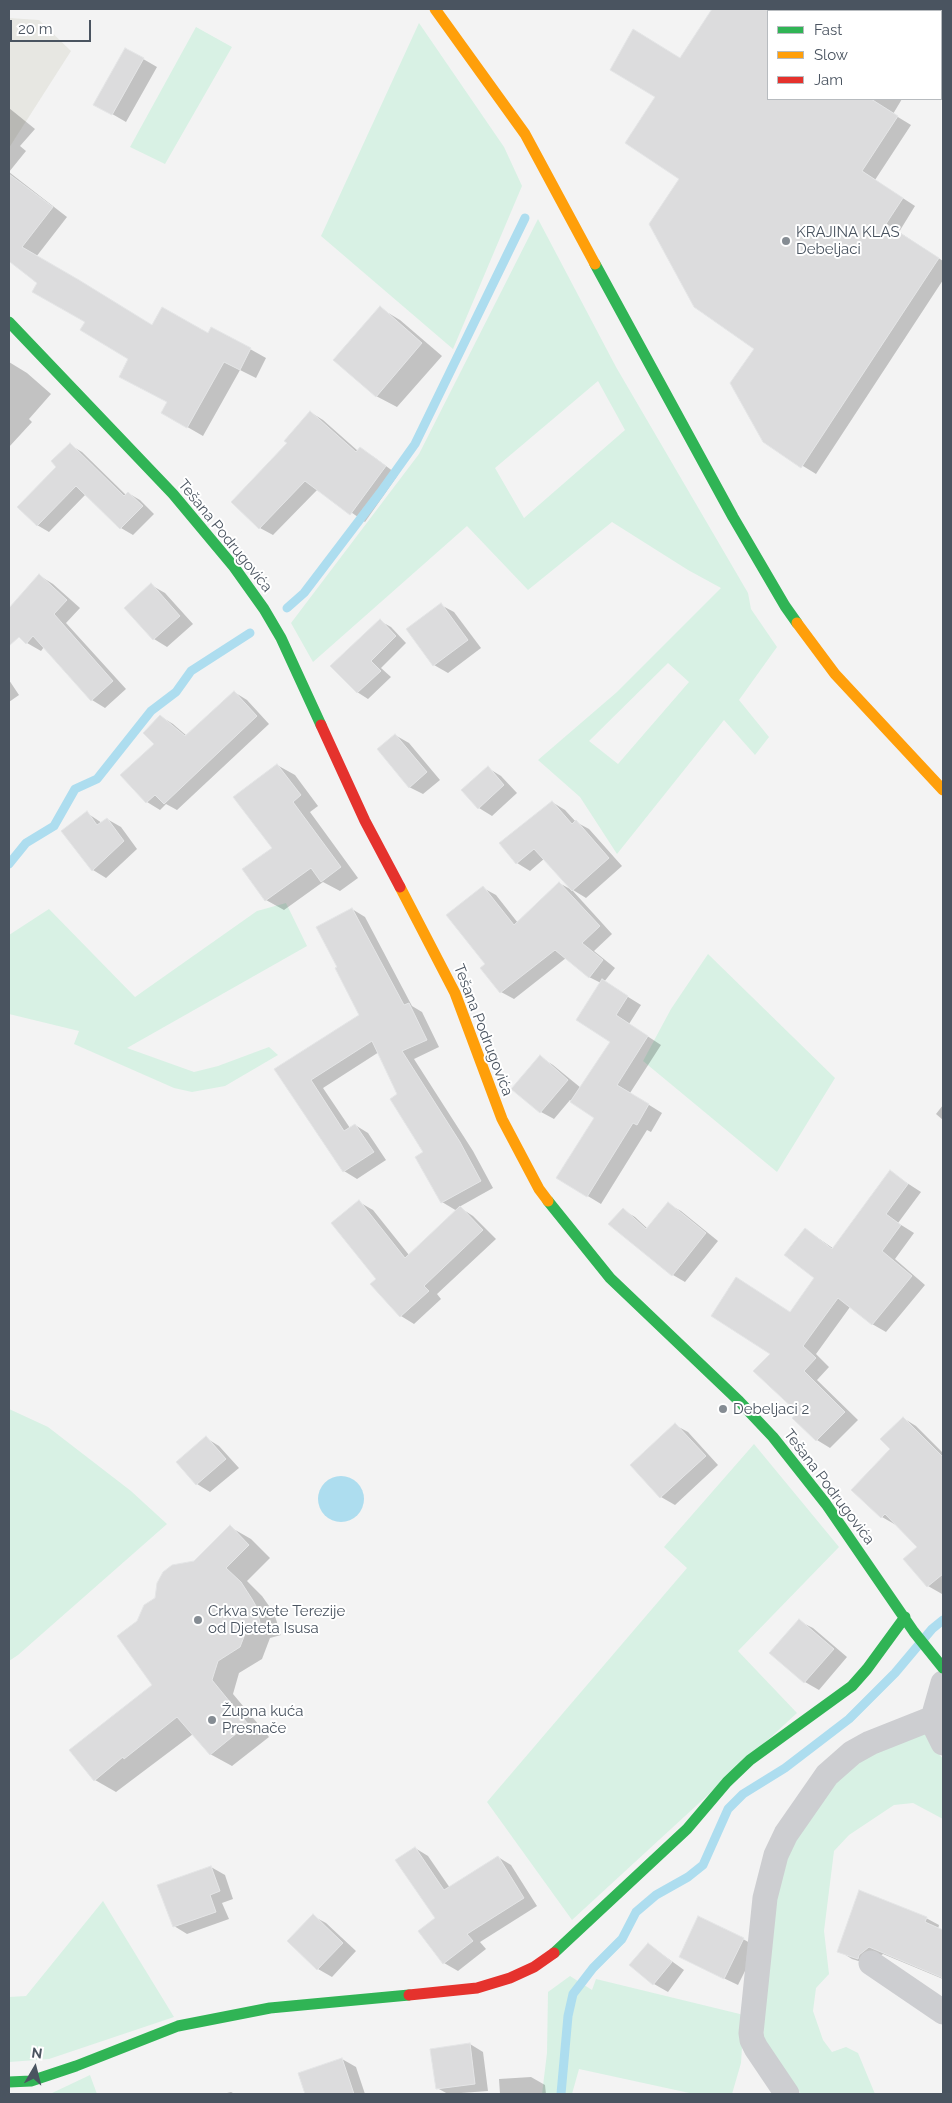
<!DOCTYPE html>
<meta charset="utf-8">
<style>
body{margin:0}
#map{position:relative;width:952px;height:2103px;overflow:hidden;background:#f3f3f3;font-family:Raleway,sans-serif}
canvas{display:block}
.frame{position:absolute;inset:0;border:10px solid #4a5460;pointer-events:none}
.legend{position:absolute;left:767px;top:10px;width:175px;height:90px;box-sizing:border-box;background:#fff;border:1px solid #b7bbbf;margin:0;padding:6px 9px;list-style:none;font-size:15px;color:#4a5460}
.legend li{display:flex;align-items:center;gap:10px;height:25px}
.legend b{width:25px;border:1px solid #b7bbbf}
.north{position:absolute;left:10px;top:2043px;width:50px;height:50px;-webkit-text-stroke:4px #fff;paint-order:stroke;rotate:8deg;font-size:14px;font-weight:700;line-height:20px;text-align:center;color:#4a5460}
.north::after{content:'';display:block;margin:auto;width:18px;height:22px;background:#4a5460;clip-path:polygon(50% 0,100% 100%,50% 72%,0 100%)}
.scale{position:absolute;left:10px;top:20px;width:81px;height:22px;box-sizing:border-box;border:2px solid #4a5460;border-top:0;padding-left:6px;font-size:15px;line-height:18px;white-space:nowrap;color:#4a5460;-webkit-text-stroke:4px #fff;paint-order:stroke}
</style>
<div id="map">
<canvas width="952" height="2103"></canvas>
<div class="frame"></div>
<ul class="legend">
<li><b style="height:6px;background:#30b455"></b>Fast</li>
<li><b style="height:6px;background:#ff9f0a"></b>Slow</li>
<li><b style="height:6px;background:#e5322d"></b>Jam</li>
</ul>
<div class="north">N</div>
<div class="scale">20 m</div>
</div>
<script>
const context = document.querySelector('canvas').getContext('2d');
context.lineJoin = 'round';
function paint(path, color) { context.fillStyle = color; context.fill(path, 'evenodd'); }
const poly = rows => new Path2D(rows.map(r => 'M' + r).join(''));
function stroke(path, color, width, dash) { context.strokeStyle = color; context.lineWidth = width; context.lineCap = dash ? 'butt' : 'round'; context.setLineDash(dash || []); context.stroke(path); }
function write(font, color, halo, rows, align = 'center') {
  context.font = font + ' Raleway,sans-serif'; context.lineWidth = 4; context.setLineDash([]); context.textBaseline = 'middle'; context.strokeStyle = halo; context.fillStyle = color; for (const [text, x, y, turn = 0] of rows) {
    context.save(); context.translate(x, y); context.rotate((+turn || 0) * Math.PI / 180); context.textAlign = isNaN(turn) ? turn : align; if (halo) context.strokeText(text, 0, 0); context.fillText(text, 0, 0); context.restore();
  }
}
paint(poly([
 [9,18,39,20,71,51,9,148]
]), '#e7e7e2');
paint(poly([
 [419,23,504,147,522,186,453,349,321,236],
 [196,27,232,47,165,164,130,147],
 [538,219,616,367,748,593,751,609,777,647,739,700,769,737,755,755,724,720,617,854,580,797,538,760,617,692,721,588,688,570,612,522,528,590,467,526,313,662,291,623,419,454],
 [598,381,625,430,524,518,495,468],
 [668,663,689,682,618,764,589,741],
 [286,903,307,946,127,1048,194,1072,218,1066,269,1047,278,1055,225,1086,192,1092,174,1088,74,1044,79,1031,9,1014,9,935,49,909,135,997,257,911],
 [708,954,835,1078,777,1172,643,1061,671,1009],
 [9,1409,48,1427,131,1491,167,1524,18,1655,9,1661],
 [754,1444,839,1547,738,1651,797,1713,572,1920,487,1802,687,1568,664,1547],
 [926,1731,938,1753,943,1759,943,1819,913,1803,894,1805,849,1835,834,1851,824,1931,829,1974,816,1988,813,2011,823,2040,832,2052,846,2047,858,2053,875,2094,801,2094,763,2037,773,1892,785,1853,818,1799,851,1764],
 [103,1901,174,2017,49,2059,9,2062,9,1997,26,1996],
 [570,1976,592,1990,596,1979,744,2015,741,2063,732,2094,694,2094,579,2069,572,2094,542,2094,547,2053,548,1992],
 [90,2075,97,2094,50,2094]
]), '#d8f1e4');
paint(poly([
 '318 1499a23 23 0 1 1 46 0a23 23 0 1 1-46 0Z'
]), '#adddef');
paint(poly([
 [714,9,827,9,826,11,768,11,768,99,902,99,893,114,911,125,875,180,915,206,899,232,943,261,943,280,816,474,764,442,756,348,681,178,681,59],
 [126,49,157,67,126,122,95,104],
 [9,108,35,129,20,146,26,151,9,172],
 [9,172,67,217,36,257,152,326,208,335,250,349,266,358,256,378,240,370,203,436,163,413,169,402,130,359,9,260],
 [380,308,400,320,442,356,397,407,376,396],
 [9,362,27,373,51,394,29,419,32,422,9,447],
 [310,412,323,420,358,451,360,449,374,457,398,475,365,522,318,489,273,535,260,528,289,443],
 [70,445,82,452,126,495,128,493,140,500,154,514,133,535,121,528,86,494,49,532,37,525],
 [40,576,53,584,80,608,66,623,126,689,105,708,92,700,44,647,41,651,27,643,9,626,9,610],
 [151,585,165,593,193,624,167,647,154,639],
 [441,605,454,612,481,648,448,673,434,665],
 [380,621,391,627,406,643,381,668,391,677,368,699,357,692],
 [9,680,19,695,9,702],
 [234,692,247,700,269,724,177,810,166,804,160,810,147,802,125,779,156,744,160,716,173,724,187,736],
 [395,735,409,743,440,780,423,794,409,787],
 [277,765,295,775,318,806,310,812,358,878,340,891,323,882,284,910,266,900,244,870,273,848],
 [488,768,501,776,517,793,492,816,479,808],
 [552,802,565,810,576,822,589,829,622,866,586,898,573,890,545,858,530,871,517,863],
 [87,813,102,823,107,819,121,827,137,849,106,878,93,870],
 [559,883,572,890,612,934,594,951,615,968,604,982,641,1005,629,1024,661,1045,630,1093,662,1113,651,1132,647,1130,601,1204,558,1178,595,1117,570,1100,554,1119,541,1112,540,1057,553,1065,581,1088,612,1042,601,983,589,977,566,958,514,999,501,992,482,968,487,965,483,888,496,895,518,923],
 [352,909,365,917,412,1006,422,1012,439,1047,414,1059,473,1151,493,1188,459,1207,473,1216,496,1239,437,1294,441,1299,414,1324,401,1316,378,1279,359,1202,373,1210,409,1255,457,1211,442,1202,425,1153,379,1052,323,1088,350,1128,355,1125,368,1133,386,1160,357,1179,344,1171,276,1070,360,1015,339,968],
 [943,1105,943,1120,936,1114],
 [890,1172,921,1192,898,1223,914,1233,895,1259,925,1285,886,1332,872,1324,850,1307,816,1354,829,1367,817,1380,858,1420,830,1448,817,1440,799,1413,772,1353,791,1313,816,1278,805,1229,834,1249],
 [668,1204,681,1211,718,1241,685,1282,673,1275,623,1210,635,1217,648,1229],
 [903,1418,916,1426,943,1453,943,1593,942,1594,928,1586,905,1559,919,1547,896,1525,882,1517,853,1490,892,1449],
 [675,1425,688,1432,718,1465,675,1505,661,1497],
 [206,1438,219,1446,239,1468,210,1492,197,1484,178,1462],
 [230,1527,251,1539,270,1558,247,1581,262,1596,274,1613,281,1635,270,1638,262,1659,239,1673,233,1694,269,1737,232,1766,210,1754,193,1734,116,1792,95,1780,153,1685,138,1621,157,1599],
 [799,1621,813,1628,847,1657,819,1690,805,1682,771,1653],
 [415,1848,428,1856,450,1888,498,1857,511,1865,537,1906,480,1942,486,1949,458,1971,444,1963,419,1932,437,1918],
 [211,1867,225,1875,233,1899,222,1903,229,1919,187,1934,174,1926],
 [313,1916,326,1923,356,1951,332,1977,318,1969,288,1941],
 [926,1918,939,1925,938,1929,943,1932,943,1979,883,1954,872,1962,871,1965,852,1959,839,1951],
 [743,1939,757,1947,738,1985,694,1964],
 [648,1944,684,1970,668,1992,654,1984,631,1965],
 [470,2044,483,2052,488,2091,448,2094,437,2088],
 [342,2059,356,2067,365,2094,307,2094,300,2073],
 [531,2077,545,2085,546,2094,500,2094,499,2079],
 [231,2092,235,2094,223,2094]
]), '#0003');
stroke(poly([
 [287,608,304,593,380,493,415,444,525,218],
 [9,864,26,843,54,826,75,789,97,779,151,711,176,692,191,671,250,633],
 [561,2094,568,2016,573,1994,593,1968,622,1939,636,1912,656,1895,688,1877,703,1865,728,1809,743,1794,785,1768,849,1719,895,1673,932,1629,943,1620]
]), '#adddef', 9);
const building = poly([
 [712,9,768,9,768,99,871,99,898,116,862,171,903,198,886,224,939,258,801,468,763,442,730,383,754,349,694,307,649,224,679,179,625,143,655,97,610,70,633,29,680,58,712,9],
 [125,48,144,58,112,115,93,105,125,48],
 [9,174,53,207,22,247,79,280,152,325,162,307,208,333,211,327,251,348,240,370,224,362,187,428,161,413,167,402,119,377,128,359,80,330,85,322,32,292,37,283,10,262,9,264,9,174],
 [380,306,422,343,376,397,333,360,380,306],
 [310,411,356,452,360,447,386,466,350,515,305,481,259,529,231,502,287,443,284,441,310,411],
 [70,443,124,496,128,492,143,506,120,529,76,486,37,526,17,507,56,467,51,461,70,443],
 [39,574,67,600,54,614,113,681,91,701,33,636,26,644,19,637,9,646,9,608,39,574],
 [151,583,180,616,153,640,124,608,151,583],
 [441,603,468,640,433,666,406,629,441,603],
 [380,619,396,636,371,661,381,671,357,693,330,666,380,619],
 [234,691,257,716,164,804,155,795,146,803,120,775,154,744,143,733,160,715,185,736,234,691],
 [395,734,427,772,409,788,377,749,395,734],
 [277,764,301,795,293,802,341,867,321,882,311,868,265,901,242,869,272,848,233,797,277,764],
 [488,766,504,785,478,809,461,790,488,766],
 [552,801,572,824,576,820,609,858,572,891,534,849,516,864,499,843,552,801],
 [87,811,97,825,107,818,124,841,92,871,61,831,87,811],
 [559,882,600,926,582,943,603,960,589,978,555,950,500,993,480,968,485,964,446,915,483,886,514,925,559,882],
 [352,908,404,1005,409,1003,427,1040,402,1051,460,1142,481,1181,441,1203,415,1157,423,1152,390,1099,397,1094,372,1041,311,1080,344,1131,355,1124,374,1152,343,1172,274,1069,359,1015,335,968,337,967,316,927,352,908],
 [602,979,628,996,616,1015,648,1036,617,1085,649,1104,637,1125,633,1123,587,1197,556,1178,594,1118,570,1102,610,1042,576,1020,602,979],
 [540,1055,568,1080,540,1113,511,1089,540,1055],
 [890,1170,908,1184,886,1214,901,1225,882,1251,912,1276,872,1325,838,1298,803,1346,816,1358,804,1371,845,1412,816,1441,792,1418,798,1413,753,1371,770,1354,711,1316,736,1277,790,1312,814,1278,784,1255,805,1228,832,1249,890,1170],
 [359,1200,405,1258,460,1206,483,1230,424,1286,429,1291,400,1317,370,1284,376,1279,331,1223,359,1200],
 [668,1202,706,1233,672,1276,608,1224,623,1208,646,1229,668,1202],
 [903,1417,943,1457,943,1574,927,1587,903,1559,917,1547,885,1514,881,1518,851,1490,890,1449,880,1439,903,1417],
 [675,1423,706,1456,660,1498,630,1465,675,1423],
 [206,1436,226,1459,196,1485,176,1462,206,1436],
 [230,1525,249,1545,226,1568,241,1582,252,1599,256,1606,260,1623,248,1626,240,1647,218,1661,212,1680,248,1724,210,1755,177,1717,124,1759,123,1757,94,1781,69,1750,152,1685,117,1636,137,1621,144,1605,155,1598,157,1583,163,1572,172,1565,194,1561,230,1525],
 [799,1619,834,1649,804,1683,769,1653,799,1619],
 [415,1847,444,1890,498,1856,524,1898,467,1934,473,1941,443,1964,418,1931,435,1918,395,1860,415,1847],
 [211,1866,220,1891,210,1895,216,1912,173,1927,157,1885,211,1866],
 [859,1890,927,1917,925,1922,943,1930,943,1978,869,1947,859,1955,858,1959,837,1952,859,1890],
 [313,1914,343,1943,317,1970,287,1941,313,1914],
 [698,1916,744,1938,724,1979,679,1957,698,1916],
 [648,1943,672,1962,653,1985,629,1965,648,1943],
 [470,2043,475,2084,436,2089,430,2049,470,2043],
 [342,2058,354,2094,305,2094,298,2073,342,2058]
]);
paint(building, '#dcdcdd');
stroke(building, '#e4e5e6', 1);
stroke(poly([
 [943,1683,933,1718,936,1729,943,1743],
 [871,1963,943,2012],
 [787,2094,756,2048,752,2040,751,2033,765,1898,776,1855,786,1834,827,1775,852,1753,870,1743,933,1718]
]), '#cdced1', 25);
stroke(poly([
 [595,264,733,517,785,606,797,623],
 [9,322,173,494,234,567,264,609,281,638,321,725],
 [548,1201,610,1278,739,1401,773,1437,826,1504,914,1632,943,1668],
 [554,1953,687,1829,727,1782,750,1760,852,1686,867,1669,905,1617],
 [9,2082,31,2081,76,2066,178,2026,270,2008,409,1995]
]), '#30b455', 11);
stroke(poly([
 [435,9,525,134,595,264],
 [797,623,835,674,943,790],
 [400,887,455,993,502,1119,539,1189,548,1201]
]), '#ff9f0a', 11);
stroke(poly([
 [321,725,365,821,400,887],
 [409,1995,477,1988,510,1978,534,1967,554,1953]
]), '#e5322d', 11);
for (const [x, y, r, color] of [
 [786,241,5,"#858c93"],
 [723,1409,5,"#858c93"],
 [198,1620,5,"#858c93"],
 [212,1720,5,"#858c93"]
]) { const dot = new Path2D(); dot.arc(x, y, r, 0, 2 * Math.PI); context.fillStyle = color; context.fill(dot); stroke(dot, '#fff', 2); }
write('15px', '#4a5460', '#fff', [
 ["KRAJINA KLAS",796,232],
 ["Debeljaci",796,249],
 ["Debeljaci 2",733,1409],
 ["Crkva svete Terezije",208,1611],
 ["od Djeteta Isusa",208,1628],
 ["Župna kuća",222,1711],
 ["Presnače",222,1728]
], 'left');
write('15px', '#4a5460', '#fff', [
 ["Tešana Podrugovića",225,536,51],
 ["Tešana Podrugovića",483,1030,69],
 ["Tešana Podrugovića",829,1487,53]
]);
</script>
